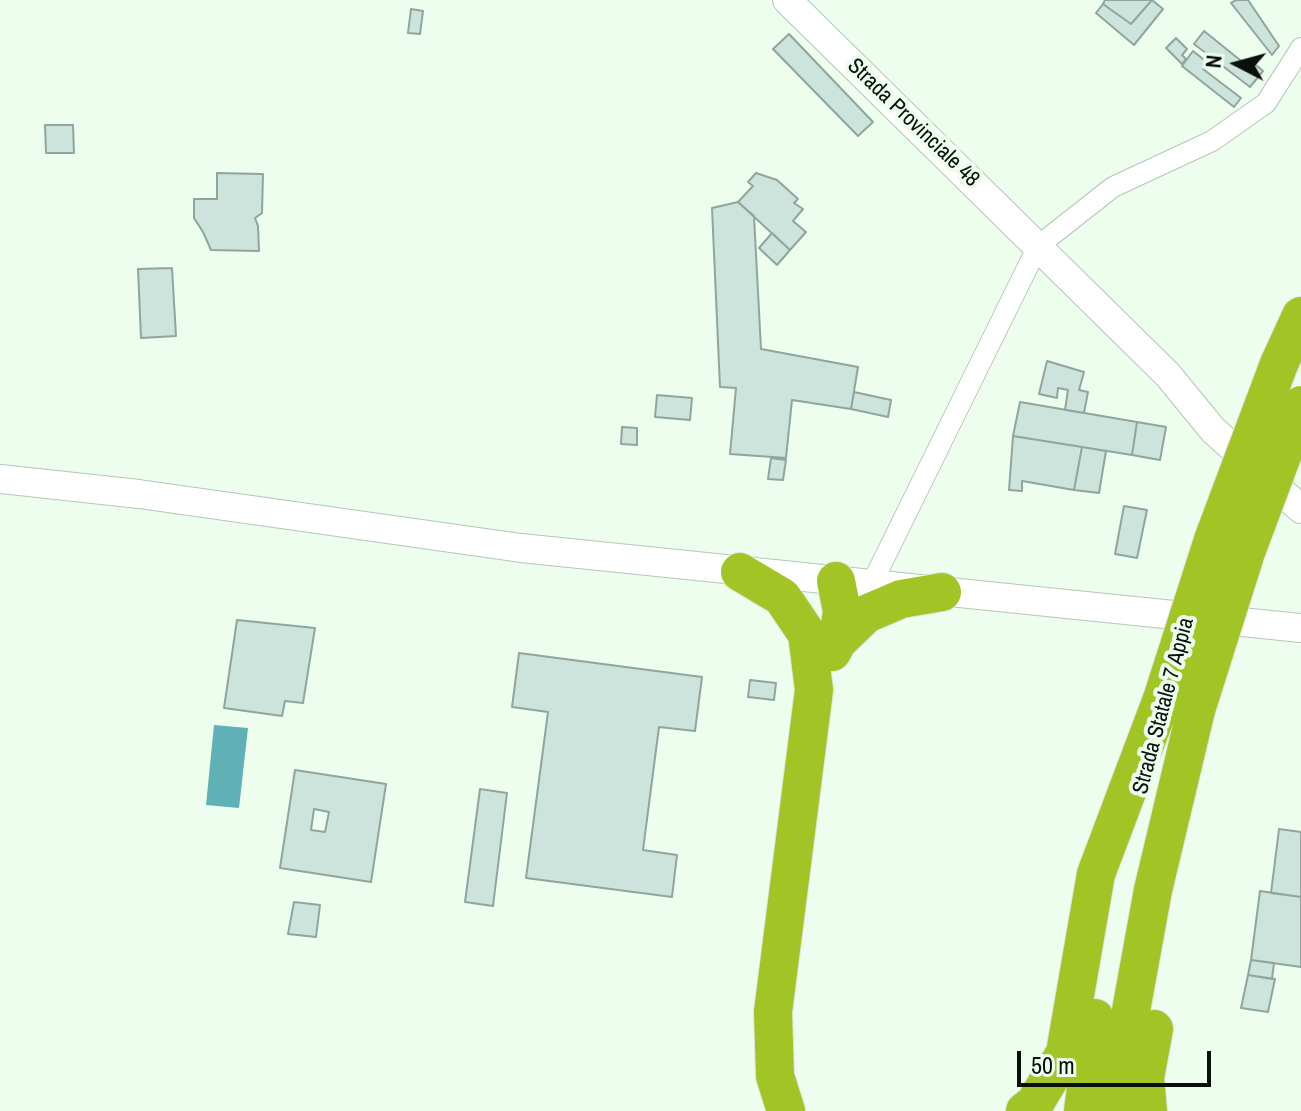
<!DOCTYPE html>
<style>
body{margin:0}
#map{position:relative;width:1301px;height:1111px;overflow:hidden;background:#edfeef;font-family:"Archivo Narrow",sans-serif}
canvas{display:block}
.north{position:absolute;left:1197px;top:24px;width:80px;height:80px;-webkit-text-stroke:6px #edfeef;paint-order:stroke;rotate:276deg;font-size:22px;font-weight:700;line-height:32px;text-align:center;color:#090f0a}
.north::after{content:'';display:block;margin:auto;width:28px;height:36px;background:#090f0a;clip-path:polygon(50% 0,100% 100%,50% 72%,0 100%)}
.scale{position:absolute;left:1017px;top:1051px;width:194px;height:36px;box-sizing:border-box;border:4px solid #090f0a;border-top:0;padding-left:10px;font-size:24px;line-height:28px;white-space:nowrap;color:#090f0a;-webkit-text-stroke:6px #edfeef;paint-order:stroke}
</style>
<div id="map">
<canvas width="1301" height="1111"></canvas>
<div class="north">N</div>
<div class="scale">50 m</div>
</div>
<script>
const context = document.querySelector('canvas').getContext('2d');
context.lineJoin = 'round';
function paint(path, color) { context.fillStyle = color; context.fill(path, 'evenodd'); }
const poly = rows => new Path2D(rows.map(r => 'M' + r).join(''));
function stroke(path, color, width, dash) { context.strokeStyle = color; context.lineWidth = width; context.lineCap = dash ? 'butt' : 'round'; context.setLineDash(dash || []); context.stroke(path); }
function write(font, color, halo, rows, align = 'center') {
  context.font = font + ' "Archivo Narrow",sans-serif'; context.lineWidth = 8; context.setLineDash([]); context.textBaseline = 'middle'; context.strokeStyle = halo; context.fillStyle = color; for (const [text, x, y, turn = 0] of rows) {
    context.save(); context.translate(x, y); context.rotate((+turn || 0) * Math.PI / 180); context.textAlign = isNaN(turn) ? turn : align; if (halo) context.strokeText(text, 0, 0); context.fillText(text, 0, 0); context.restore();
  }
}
paint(poly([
 [214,725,248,728,239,808,206,805]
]), '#60b1b5');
const building = poly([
 [1152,0,1131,24,1103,4,1105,0,1152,0],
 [1152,0,1163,9,1134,45,1096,13,1103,4,1131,24,1152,0],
 [1236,0,1248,0,1279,46,1272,55,1231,3,1236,0],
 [411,9,423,11,420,34,408,33,411,9],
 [1204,31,1245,64,1249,59,1263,71,1250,87,1194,44,1204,31],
 [789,34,873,122,858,136,773,49,789,34],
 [1176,38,1187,49,1182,55,1186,59,1182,64,1166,48,1176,38],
 [1193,51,1208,63,1203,69,1241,98,1234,107,1182,66,1193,51],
 [45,125,73,125,74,153,46,153,45,125],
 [217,173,263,174,262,213,255,218,258,226,259,251,211,250,203,232,194,218,194,199,217,199,217,173],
 [756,173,777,180,798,199,794,203,803,209,793,221,806,232,790,250,738,202,753,186,748,182,756,173],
 [738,202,754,216,761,349,858,367,851,409,792,400,786,458,730,454,736,388,720,387,712,208,738,202],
 [772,233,790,250,777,265,759,248,772,233],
 [172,268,176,336,141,338,138,269,172,268],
 [1047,361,1084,372,1079,390,1088,392,1084,413,1065,410,1068,390,1058,388,1057,398,1039,394,1047,361],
 [854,392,891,400,888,417,851,409,854,392],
 [657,395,692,398,690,420,655,417,657,395],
 [1020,402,1137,422,1132,455,1013,436,1020,402],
 [1137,422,1166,427,1160,460,1132,455,1137,422],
 [622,427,637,428,637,445,621,444,622,427],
 [1013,436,1082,447,1074,490,1022,481,1022,491,1009,490,1013,436],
 [1082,447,1106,451,1099,493,1074,490,1082,447],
 [771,458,786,460,783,480,768,479,771,458],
 [1124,506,1147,510,1137,558,1115,554,1124,506],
 [237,620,315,628,303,703,285,701,282,716,224,708,237,620],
 [519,653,702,677,695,731,659,727,643,850,677,855,672,897,526,878,548,712,512,707,519,653],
 [750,680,776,683,774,700,748,697,750,680],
 [295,770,386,784,371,882,280,868,295,770],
 [314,809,329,812,325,832,311,830,314,809],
 [480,789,507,793,493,906,465,902,480,789],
 [1279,829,1301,832,1301,897,1271,893,1279,829],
 [1260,891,1301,897,1301,967,1251,960,1260,891],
 [294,902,320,905,316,937,288,934,294,902],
 [1251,960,1274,963,1272,979,1248,975,1251,960],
 [1248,975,1275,979,1268,1012,1241,1008,1248,975]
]);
paint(building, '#cde4dc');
stroke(building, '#8fa59e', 2);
const street = poly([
 [871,585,1038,246,1113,187,1212,141,1266,103,1301,48]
]);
const secondary = poly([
 [787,0,1168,375,1213,430,1301,509],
 [0,479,139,494,521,548,1301,628]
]);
const highway = poly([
 [1279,364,1301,316],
 [740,572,782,597,807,634,814,690,773,1012,775,1076,786,1111],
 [838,641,866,614,901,599,942,592],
 [832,652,838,641,842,611,836,581],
 [1025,1111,1035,1103,1065,1053,1096,874,1162,699],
 [1083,1111,1095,1018],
 [1116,1111,1120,1071,1153,890,1196,710],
 [1148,1111,1145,1078,1154,1029]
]);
stroke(street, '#b6c6b7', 22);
stroke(secondary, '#b6c6b7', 30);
stroke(highway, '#e1e2e2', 40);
stroke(street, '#fff', 20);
stroke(secondary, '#fff', 28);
stroke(highway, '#a2c424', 38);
const highwayBridge = poly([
 [1162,699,1213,540,1279,364],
 [1196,710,1246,552,1301,405]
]);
stroke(highwayBridge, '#e1e2e2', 40, []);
stroke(highwayBridge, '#a2c424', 38);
write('22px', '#090f0a', '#edfeef', [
 ["Strada Provinciale 48",913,123,44],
 ["Strada Statale 7 Appia",1164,706,-75]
]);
</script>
